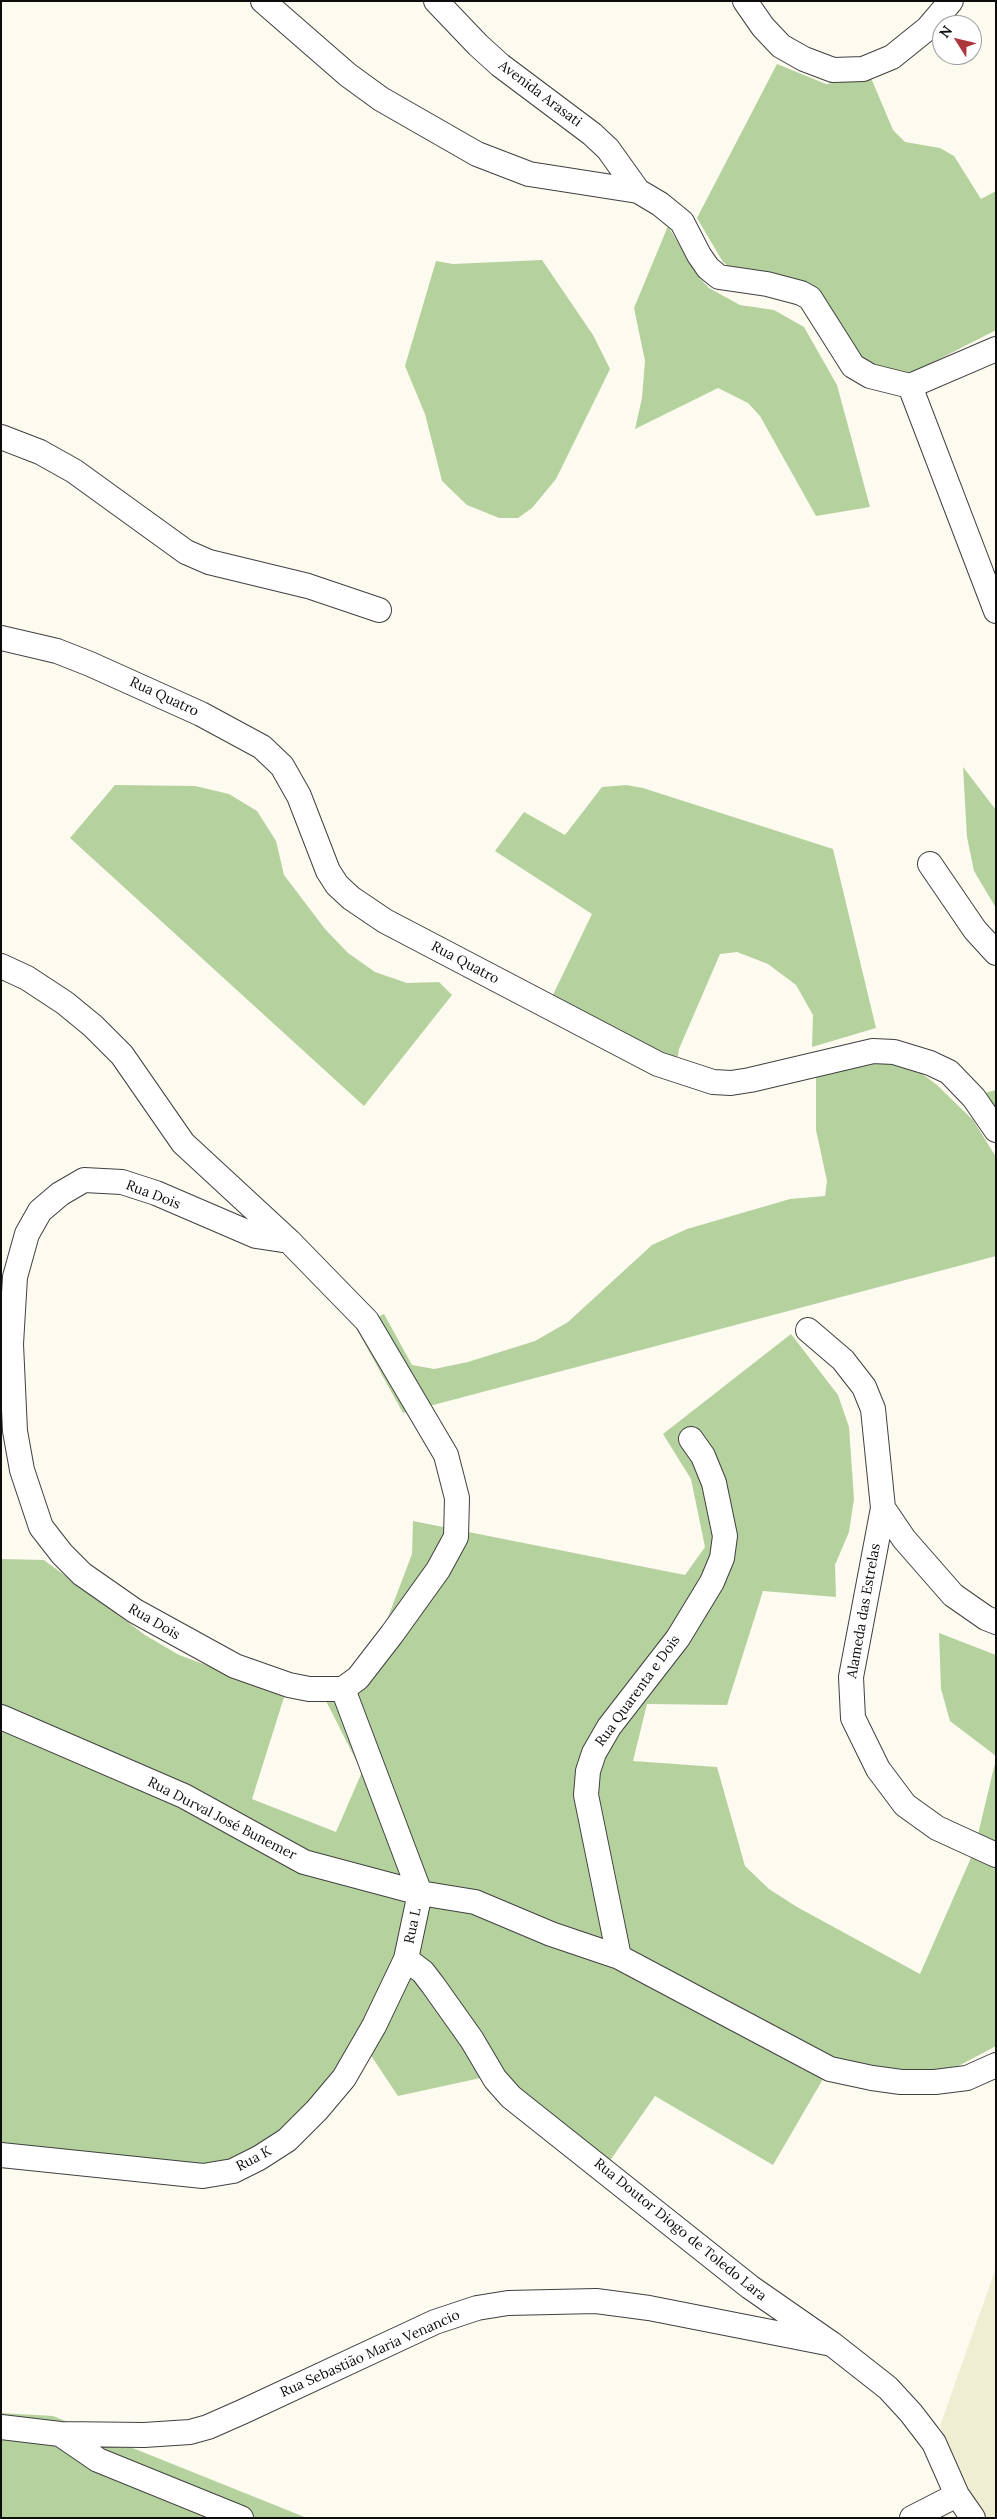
<!DOCTYPE html>
<meta charset="utf-8">
<style>
body{margin:0}
#map{position:relative;width:997px;height:2519px;overflow:hidden;background:#fdfaf0;font-family:Lora,serif}
canvas{display:block}
.frame{position:absolute;inset:0;border:2px solid #0d0d0d;pointer-events:none}
.north{position:absolute;left:932px;top:15px;width:50px;height:50px;box-sizing:border-box;background:#fff;border:1px solid #9e9e9e;border-radius:50%;rotate:306deg;font-size:14px;font-weight:700;line-height:20px;text-align:center;color:#0d0d0d}
.north::after{content:'';display:block;margin:auto;width:18px;height:22px;background:#ab373c;clip-path:polygon(50% 0,100% 100%,50% 72%,0 100%)}
</style>
<div id="map">
<canvas width="997" height="2519"></canvas>
<div class="frame"></div>
<div class="north">N</div>
</div>
<script>
const context = document.querySelector('canvas').getContext('2d');
context.lineJoin = 'round';
function paint(path, color) { context.fillStyle = color; context.fill(path, 'evenodd'); }
const poly = rows => new Path2D(rows.map(r => 'M' + r).join(''));
function stroke(path, color, width, dash) { context.strokeStyle = color; context.lineWidth = width; context.lineCap = dash ? 'butt' : 'round'; context.setLineDash(dash || []); context.stroke(path); }
function write(font, color, halo, rows, align = 'center') {
  context.font = font + ' Lora,serif'; context.lineWidth = 5; context.setLineDash([]); context.textBaseline = 'middle'; context.strokeStyle = halo; context.fillStyle = color; for (const [text, x, y, turn = 0] of rows) {
    context.save(); context.translate(x, y); context.rotate((+turn || 0) * Math.PI / 180); context.textAlign = isNaN(turn) ? turn : align; if (halo) context.strokeText(text, 0, 0); context.fillText(text, 0, 0); context.restore();
  }
}
paint(poly([
 [996,2268,996,2518,985,2518,965,2494,940,2426]
]), '#f0eed2');
paint(poly([
 [777,64,826,84,871,78,893,130,905,142,940,148,954,156,981,199,996,191,996,330,920,369,904,373,871,365,844,343,816,294,786,276,737,273,723,262,697,218],
 [668,226,697,275,709,288,740,305,774,310,804,327,837,385,870,507,816,516,760,416,748,403,718,388,635,429,642,398,645,361,634,308],
 [542,260,593,335,610,369,556,479,532,508,518,518,499,518,467,505,442,481,425,414,405,366,436,261,453,264],
 [963,767,996,810,996,908,974,871,967,837],
 [115,785,195,786,229,794,257,811,276,841,284,875,325,929,348,953,375,972,407,983,439,982,452,995,364,1106,70,838],
 [626,785,643,788,833,849,876,1028,812,1047,813,1015,796,985,768,964,737,952,720,954,679,1049,676,1067,549,1003,592,914,495,851,524,812,565,835,602,787],
 [885,1062,917,1070,937,1085,973,1120,996,1157,996,1256,403,1413,356,1328,384,1314,412,1365,434,1369,468,1362,535,1341,568,1322,652,1245,687,1229,790,1199,825,1196,827,1181,816,1130,816,1075,850,1065],
 [996,1090,996,1123,977,1095],
 [791,1334,838,1395,849,1427,854,1499,849,1532,835,1565,836,1597,763,1591,727,1705,647,1704,633,1761,717,1767,745,1866,769,1889,797,1907,920,1974,974,1851,996,1759,996,2046,947,2072,823,2079,773,2165,655,2096,600,2175,485,2077,398,2096,366,2048,289,2125,200,2186,1,2168,1,1559,44,1560,145,1635,179,1655,285,1694,252,1799,336,1832,362,1772,324,1697,349,1677,387,1620,412,1554,413,1521,685,1575,705,1547,691,1479,663,1434],
 [939,1633,996,1655,996,1756,950,1721,941,1689],
 [1,2413,53,2416,307,2518,1,2518]
]), '#b5d29e');
const street = poly([
 [263,1,348,75,381,99,477,154,529,174,638,191,660,204,682,222,699,255,708,268,719,277,767,284,801,293,810,298,853,366,870,376,910,386,996,349],
 [436,1,478,45,500,65,592,134,608,149,638,191],
 [745,1,763,27,781,46,804,59,833,70,863,69,892,57,928,28,951,1],
 [910,386,996,611],
 [1,437,40,452,74,471,186,552,209,562,308,586,379,610],
 [1,638,57,651,90,664,201,714,262,747,282,766,299,796,328,871,337,885,351,898,385,921,658,1064,713,1082,731,1083,750,1080,873,1051,894,1052,930,1063,949,1072,974,1098,996,1130],
 [930,864,975,930,996,953],
 [1,966,27,978,65,1003,93,1026,122,1055,183,1143,289,1241,367,1321,446,1455,457,1498,456,1537,438,1570,392,1634,358,1678,343,1689,309,1689,289,1685,235,1666,135,1611,82,1574,62,1554,41,1527,22,1470,15,1431,11,1344,15,1277,27,1234,40,1211,60,1194,84,1180,122,1182,156,1193,256,1236,289,1241],
 [808,1330,843,1360,864,1387,873,1409,883,1508,904,1539,953,1595,986,1618,996,1622],
 [883,1508,851,1677,853,1718,878,1769,905,1805,937,1828,996,1855],
 [343,1689,420,1893],
 [1,1717,184,1796,304,1862,420,1893,475,1902,551,1934,619,1957,830,2069,872,2078,901,2082,935,2082,967,2078,996,2065],
 [619,1957,586,1795,588,1771,594,1753,609,1727,678,1638,712,1582,722,1558,725,1536,714,1483,703,1456,691,1439],
 [406,1959,423,1972,433,1985,472,2040,495,2079,511,2097,750,2287,832,2344,888,2388,911,2413,934,2443,957,2495,973,2518],
 [1,2155,203,2176,233,2171,259,2158,287,2140,317,2110,344,2078,374,2026,406,1959,420,1893],
 [1,2427,60,2434,144,2435,190,2432,208,2427,242,2412,435,2322,477,2308,508,2303,596,2301,649,2308,832,2344],
 [60,2434,98,2460,241,2518],
 [912,2518,957,2495]
]);
stroke(street, '#404040', 26);
stroke(street, '#fff', 24);
write('14px', '#0d0d0d', '#fff', [
 ["Avenida Arasati",540,94,37],
 ["Rua Quatro",164,697,25],
 ["Rua Quatro",465,963,28],
 ["Rua Dois",153,1195,21],
 ["Alameda das Estrelas",864,1611,-80],
 ["Rua Dois",154,1622,30],
 ["Rua Quarenta e Dois",638,1691,-54],
 ["Rua Durval José Bunemer",222,1819,27],
 ["Rua L",413,1926,-78],
 ["Rua K",254,2159,-28],
 ["Rua Doutor Diogo de Toledo Lara",680,2230,39],
 ["Rua Sebastião Maria Venancio",370,2354,-24]
]);
</script>
